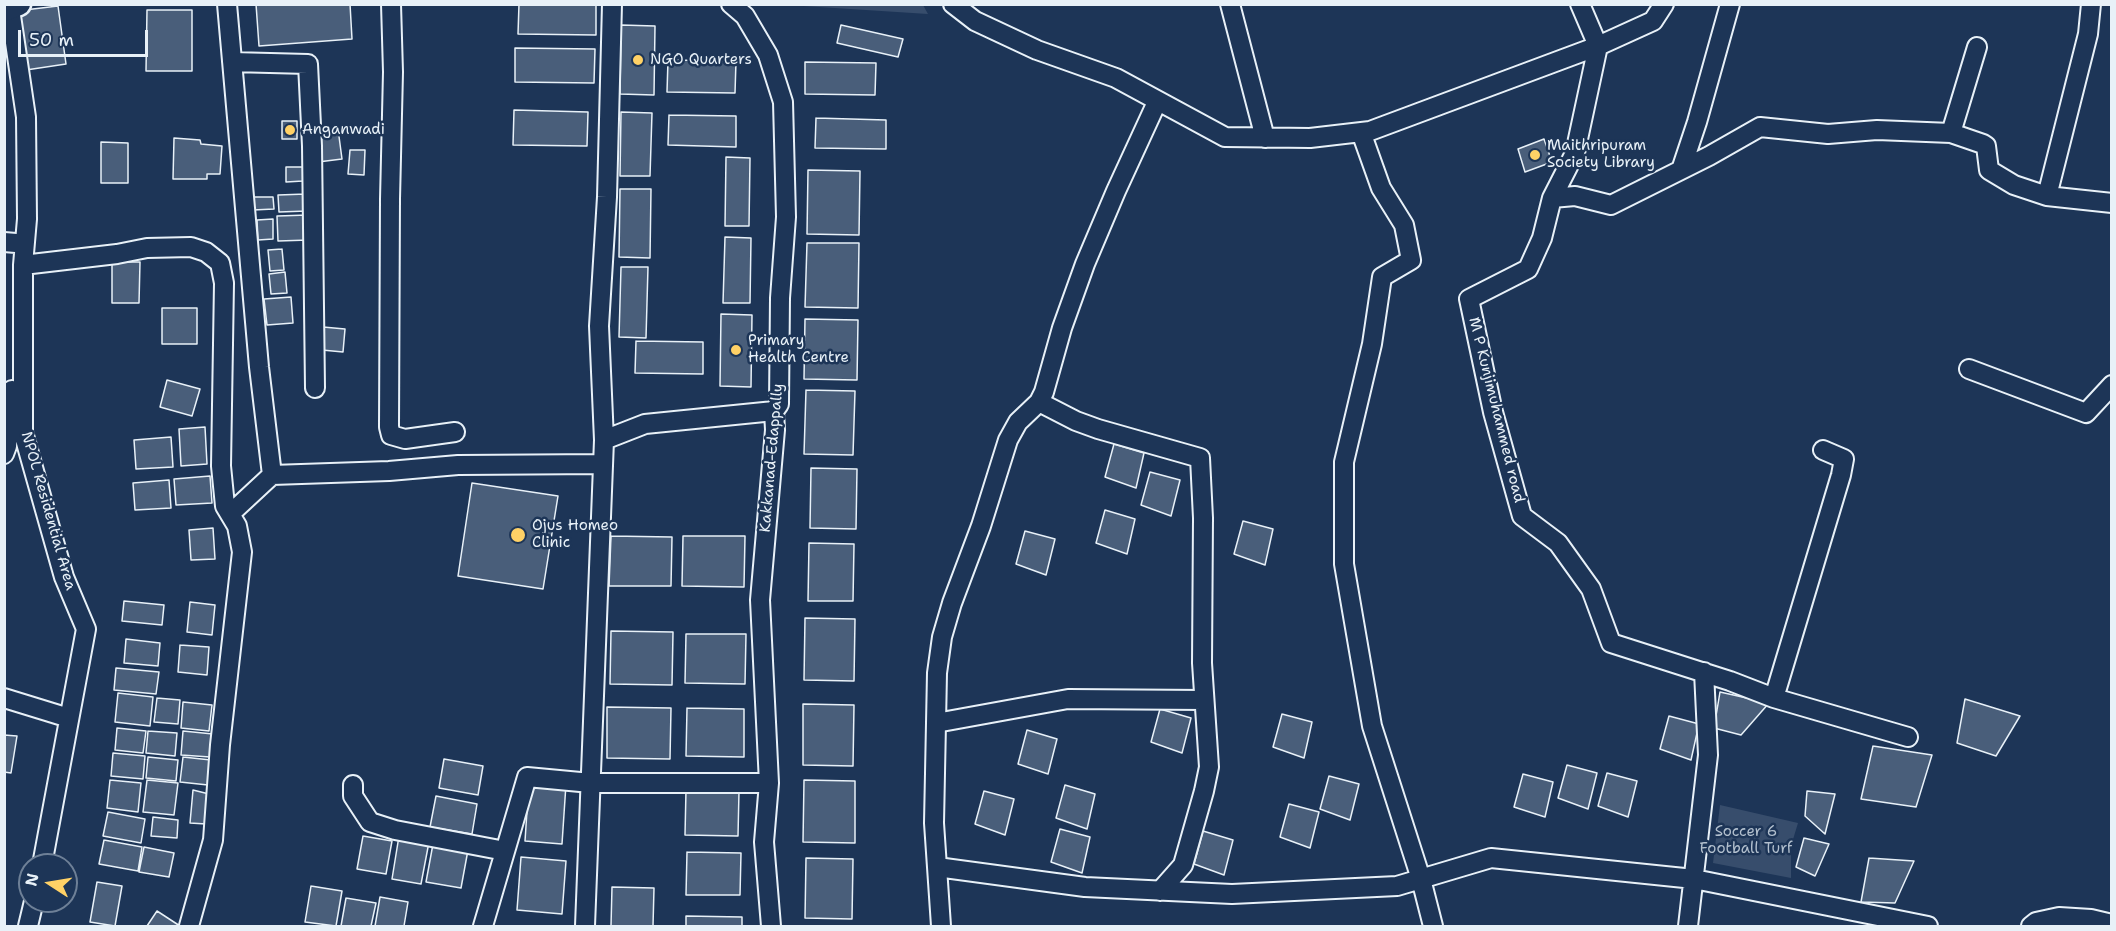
<!DOCTYPE html>
<style>
body{margin:0}
#map{position:relative;width:2116px;height:931px;overflow:hidden;background:#1d3557;font-family:"Shantell Sans",sans-serif}
canvas{display:block}
.frame{position:absolute;inset:0;border:6px solid #e8f1f8;pointer-events:none}
.north{position:absolute;left:18px;top:853px;width:60px;height:60px;box-sizing:border-box;background:#1d3557;border:2px solid #6e8097;border-radius:50%;rotate:282deg;font-size:16px;font-weight:700;line-height:24px;text-align:center;color:#e8f1f8}
.north::after{content:'';display:block;margin:auto;width:21px;height:27px;background:#ffd166;clip-path:polygon(50% 0,100% 100%,50% 72%,0 100%)}
.scale{position:absolute;left:18px;top:30px;width:130px;height:27px;box-sizing:border-box;border:3px solid #e8f1f8;border-top:0;padding-left:8px;font-size:18px;line-height:21px;white-space:nowrap;color:#e8f1f8;-webkit-text-stroke:4px #1d3557;paint-order:stroke}
</style>
<div id="map">
<canvas width="2116" height="931"></canvas>
<div class="frame"></div>
<div class="north">N</div>
<div class="scale">50 m</div>
</div>
<script>
const context = document.querySelector('canvas').getContext('2d');
context.lineJoin = 'round';
function paint(path, color) { context.fillStyle = color; context.fill(path, 'evenodd'); }
const poly = rows => new Path2D(rows.map(r => 'M' + r).join(''));
function stroke(path, color, width, dash) { context.strokeStyle = color; context.lineWidth = width; context.lineCap = dash ? 'butt' : 'round'; context.setLineDash(dash || []); context.stroke(path); }
function write(font, color, halo, rows, align = 'center') {
  context.font = font + ' "Shantell Sans",sans-serif'; context.lineWidth = 5; context.setLineDash([]); context.textBaseline = 'middle'; context.strokeStyle = halo; context.fillStyle = color; for (const [text, x, y, turn = 0] of rows) {
    context.save(); context.translate(x, y); context.rotate((+turn || 0) * Math.PI / 180); context.textAlign = isNaN(turn) ? turn : align; if (halo) context.strokeText(text, 0, 0); context.fillText(text, 0, 0); context.restore();
  }
}
paint(poly([
 [788,5,923,5,928,14],
 [1720,805,1798,823,1791,846,1791,878,1713,863]
]), '#374d6c');
const building = poly([
 [256,4,350,4,352,39,259,46,256,4],
 [519,4,596,4,596,35,518,34,519,4],
 [58,6,66,64,26,70,16,11,58,6],
 [147,10,192,10,192,71,146,71,147,10],
 [621,25,655,26,654,95,620,94,621,25],
 [841,25,903,39,898,57,837,43,841,25],
 [515,48,595,49,594,83,515,82,515,48],
 [668,60,736,61,735,93,667,92,668,60],
 [805,62,876,63,875,95,805,94,805,62],
 [514,110,588,112,587,146,513,145,514,110],
 [621,112,652,113,650,176,620,176,621,112],
 [669,115,736,116,736,147,668,145,669,115],
 [816,118,886,120,886,149,815,148,816,118],
 [282,121,297,121,297,139,282,139,282,121],
 [338,129,342,159,318,162,320,131,338,129],
 [174,138,200,140,201,144,222,146,220,174,207,174,207,179,173,179,174,138],
 [1544,139,1552,162,1525,172,1518,149,1544,139],
 [101,142,128,143,128,183,101,183,101,142],
 [350,150,365,150,364,175,348,174,350,150],
 [726,157,750,158,749,226,725,226,726,157],
 [286,167,303,167,303,181,286,182,286,167],
 [808,170,860,171,859,235,807,234,808,170],
 [620,189,651,189,650,258,619,257,620,189],
 [306,194,307,211,279,212,278,195,306,194],
 [253,197,273,197,274,209,253,210,253,197],
 [308,215,309,240,278,241,277,216,308,215],
 [273,219,273,239,258,240,257,220,273,219],
 [725,237,751,238,750,303,723,303,725,237],
 [807,243,859,243,858,308,805,307,807,243],
 [282,249,284,270,270,271,268,250,282,249],
 [112,262,140,262,139,303,112,303,112,262],
 [621,267,648,267,646,338,619,337,621,267],
 [285,272,287,293,271,294,269,274,285,272],
 [291,297,293,323,267,325,264,299,291,297],
 [162,308,197,308,197,344,162,344,162,308],
 [721,314,752,315,751,387,720,386,721,314],
 [805,319,858,320,857,380,804,379,805,319],
 [323,327,345,329,343,352,322,350,323,327],
 [636,341,703,342,703,374,635,373,636,341],
 [167,380,200,389,192,416,160,407,167,380],
 [806,390,855,391,853,455,804,454,806,390],
 [205,427,207,464,181,466,179,429,205,427],
 [171,437,173,467,136,469,134,440,171,437],
 [1114,444,1144,453,1136,488,1105,477,1114,444],
 [811,468,857,469,856,529,810,528,811,468],
 [1150,472,1180,480,1171,516,1141,505,1150,472],
 [210,476,212,503,176,505,174,479,210,476],
 [169,480,171,508,135,510,133,483,169,480],
 [472,483,558,496,543,589,458,576,472,483],
 [1105,510,1135,519,1127,554,1096,543,1105,510],
 [1243,521,1273,529,1265,565,1234,554,1243,521],
 [213,528,215,559,191,560,189,530,213,528],
 [1025,531,1055,539,1046,575,1016,564,1025,531],
 [611,536,672,537,671,586,609,586,611,536],
 [683,536,745,536,744,587,682,586,683,536],
 [809,543,854,544,853,601,808,601,809,543],
 [124,601,164,605,162,625,122,621,124,601],
 [190,602,215,605,212,635,187,632,190,602],
 [805,618,855,619,854,681,804,680,805,618],
 [611,631,673,632,672,685,610,684,611,631],
 [686,634,746,634,745,684,685,683,686,634],
 [126,639,160,643,158,666,124,663,126,639],
 [180,645,209,647,207,675,178,672,180,645],
 [116,668,159,672,156,694,114,690,116,668],
 [1720,692,1769,703,1741,735,1714,728,1720,692],
 [118,693,153,697,150,726,115,722,118,693],
 [157,698,180,700,178,724,154,722,157,698],
 [1965,699,2020,716,1996,756,1957,743,1965,699],
 [183,702,212,705,209,731,181,728,183,702],
 [803,704,854,705,853,766,803,765,803,704],
 [607,707,671,708,670,759,607,758,607,707],
 [687,708,744,709,744,757,686,756,687,708],
 [1160,709,1191,718,1182,753,1151,742,1160,709],
 [1282,714,1312,722,1304,758,1273,747,1282,714],
 [1669,716,1699,724,1691,760,1660,749,1669,716],
 [117,728,146,731,143,753,115,750,117,728],
 [1027,730,1057,739,1048,774,1018,764,1027,730],
 [148,731,177,733,175,756,146,753,148,731],
 [183,731,213,734,210,757,181,755,183,731],
 [4,735,17,736,11,773,4,772,4,735],
 [1873,746,1932,755,1916,807,1861,799,1873,746],
 [113,753,145,756,143,779,111,776,113,753],
 [148,757,178,760,176,781,146,778,148,757],
 [183,757,211,760,208,785,180,782,183,757],
 [444,759,483,766,478,795,439,788,444,759],
 [1567,765,1597,773,1588,809,1558,798,1567,765],
 [1607,773,1637,781,1628,817,1598,806,1607,773],
 [1523,774,1553,782,1545,817,1514,807,1523,774],
 [1329,776,1359,784,1350,820,1320,809,1329,776],
 [110,780,141,783,138,812,107,808,110,780],
 [147,780,178,783,174,815,143,812,147,780],
 [804,780,855,781,855,843,803,842,804,780],
 [529,781,566,784,562,844,525,841,529,781],
 [1065,785,1095,794,1087,829,1056,818,1065,785],
 [193,790,209,794,206,824,190,823,193,790],
 [686,790,739,791,738,836,685,835,686,790],
 [984,791,1014,799,1005,835,975,824,984,791],
 [1807,791,1835,794,1825,834,1805,816,1807,791],
 [436,796,477,804,472,834,430,827,436,796],
 [1289,804,1319,812,1310,848,1280,837,1289,804],
 [108,812,145,819,141,843,103,836,108,812],
 [153,817,178,820,177,838,151,836,153,817],
 [1060,829,1090,837,1082,873,1051,862,1060,829],
 [1203,831,1233,840,1224,875,1194,864,1203,831],
 [363,836,392,841,386,874,357,869,363,836],
 [399,836,429,842,421,884,392,879,399,836],
 [1804,838,1829,844,1815,876,1796,867,1804,838],
 [104,840,142,847,138,871,99,864,104,840],
 [433,844,468,850,461,888,426,882,433,844],
 [144,847,174,853,169,877,139,872,144,847],
 [687,852,741,853,740,895,686,895,687,852],
 [521,857,566,861,562,914,517,910,521,857],
 [806,858,853,859,852,919,805,918,806,858],
 [1869,858,1914,861,1895,903,1861,902,1869,858],
 [97,882,122,886,115,926,90,922,97,882],
 [311,886,342,891,336,926,305,922,311,886],
 [612,887,654,888,653,926,611,926,612,887],
 [380,897,408,902,404,926,375,926,380,897],
 [346,898,376,903,371,926,341,926,346,898],
 [157,911,180,926,147,926,157,911],
 [686,916,742,917,742,926,686,926,686,916]
]);
paint(building, '#495e7a');
stroke(building, '#e8f1f8', 1.5);
const minor = poly([
 [227,4,259,367,272,475],
 [391,4,393,72,390,199,389,427,391,435,405,439,455,432],
 [612,4,607,197,599,326,604,440,645,424,774,411],
 [731,4,745,16,768,55,783,102,786,217,780,298,779,404,774,411,775,430,760,600,769,783,764,842,771,926],
 [953,4,975,21,1037,50,1116,78,1225,137,1310,138,1370,131,1598,46,1580,4],
 [1230,4,1265,138],
 [1664,4,1653,21,1598,46,1575,153,1552,198,1542,238,1528,269,1469,299,1493,412,1522,516,1558,543,1591,589,1611,643,1730,681,1774,698,1841,475,1844,459,1823,450],
 [10,9,26,117,27,219,23,265,23,432,64,577,86,629,42,865],
 [232,62,308,64,312,146,315,388],
 [1361,132,1381,188,1404,225,1411,260,1382,277,1372,344,1344,462,1344,564,1372,726,1421,879,1433,926],
 [1951,133,1977,47],
 [1681,170,1697,122,1730,4],
 [2047,196,2088,34,2091,4],
 [1552,198,1575,196,1611,205,1709,156,1760,127,1828,134,1877,130,1951,133,1983,144,1986,146,1989,170,2014,185,2047,196,2112,203],
 [4,242,16,243],
 [23,265,117,254,147,248,191,247,206,252,220,263,224,283,221,466,225,506,237,526,242,552,220,745,213,840,189,926],
 [1969,369,2086,413,2112,385],
 [1039,402,1076,421,1098,429,1200,458,1203,518,1202,663,1209,767,1204,791,1183,865,1160,891],
 [4,454,7,446,12,390],
 [230,514,272,475,389,471,458,465,603,464],
 [4,698,69,718],
 [1774,698,1908,737],
 [936,723,1068,699,1204,700],
 [353,785,353,796,370,822,395,830,505,851],
 [937,867,1085,887,1232,894,1397,886,1491,858,1694,879,1928,926],
 [28,926,34,901],
 [483,926,527,777,591,783,769,783],
 [585,926,604,440],
 [941,926,934,823,937,673,942,637,952,603,981,526,1008,440,1018,422,1039,402,1044,392,1062,328,1085,264,1116,191,1157,102],
 [1688,926,1708,755,1704,672],
 [2031,926,2036,922,2059,917,2091,919,2112,924]
]);
const major = poly([
 [4,10,19,4]
]);
stroke(minor, '#e8f1f8', 22);
stroke(major, '#e8f1f8', 27);
stroke(minor, '#1d3557', 18);
stroke(major, '#1d3557', 22);
for (const [x, y, r, color] of [
 [638,60,6,"#ffd166"],
 [290,130,6,"#ffd166"],
 [1535,155,6,"#ffd166"],
 [736,350,6,"#ffd166"],
 [518,535,8,"#ffd166"]
]) { const dot = new Path2D(); dot.arc(x, y, r, 0, 2 * Math.PI); context.fillStyle = color; context.fill(dot); stroke(dot, '#1d3557', 2); }
write('15px', '#e8f1f8', '#1d3557', [
 ["NGO Quarters",650,60],
 ["Anganwadi",302,130],
 ["Maithripuram",1547,146],
 ["Society Library",1547,163],
 ["Primary",748,341],
 ["Health Centre",748,358],
 ["Ojus Homeo",532,526],
 ["Clinic",532,543]
], 'left');
write('15px', '#e8f1f8', '#1d3557', [
 ["M P Kunjimuhammed road",1496,410,76],
 ["Kakkanad-Edappally",772,458,-85],
 ["NPOL Residential Area",48,511,74]
]);
write('15px', '#b3c0ce', '#1d3557', [
 ["Soccer 6",1746,832],
 ["Football Turf",1746,849]
]);
</script>
